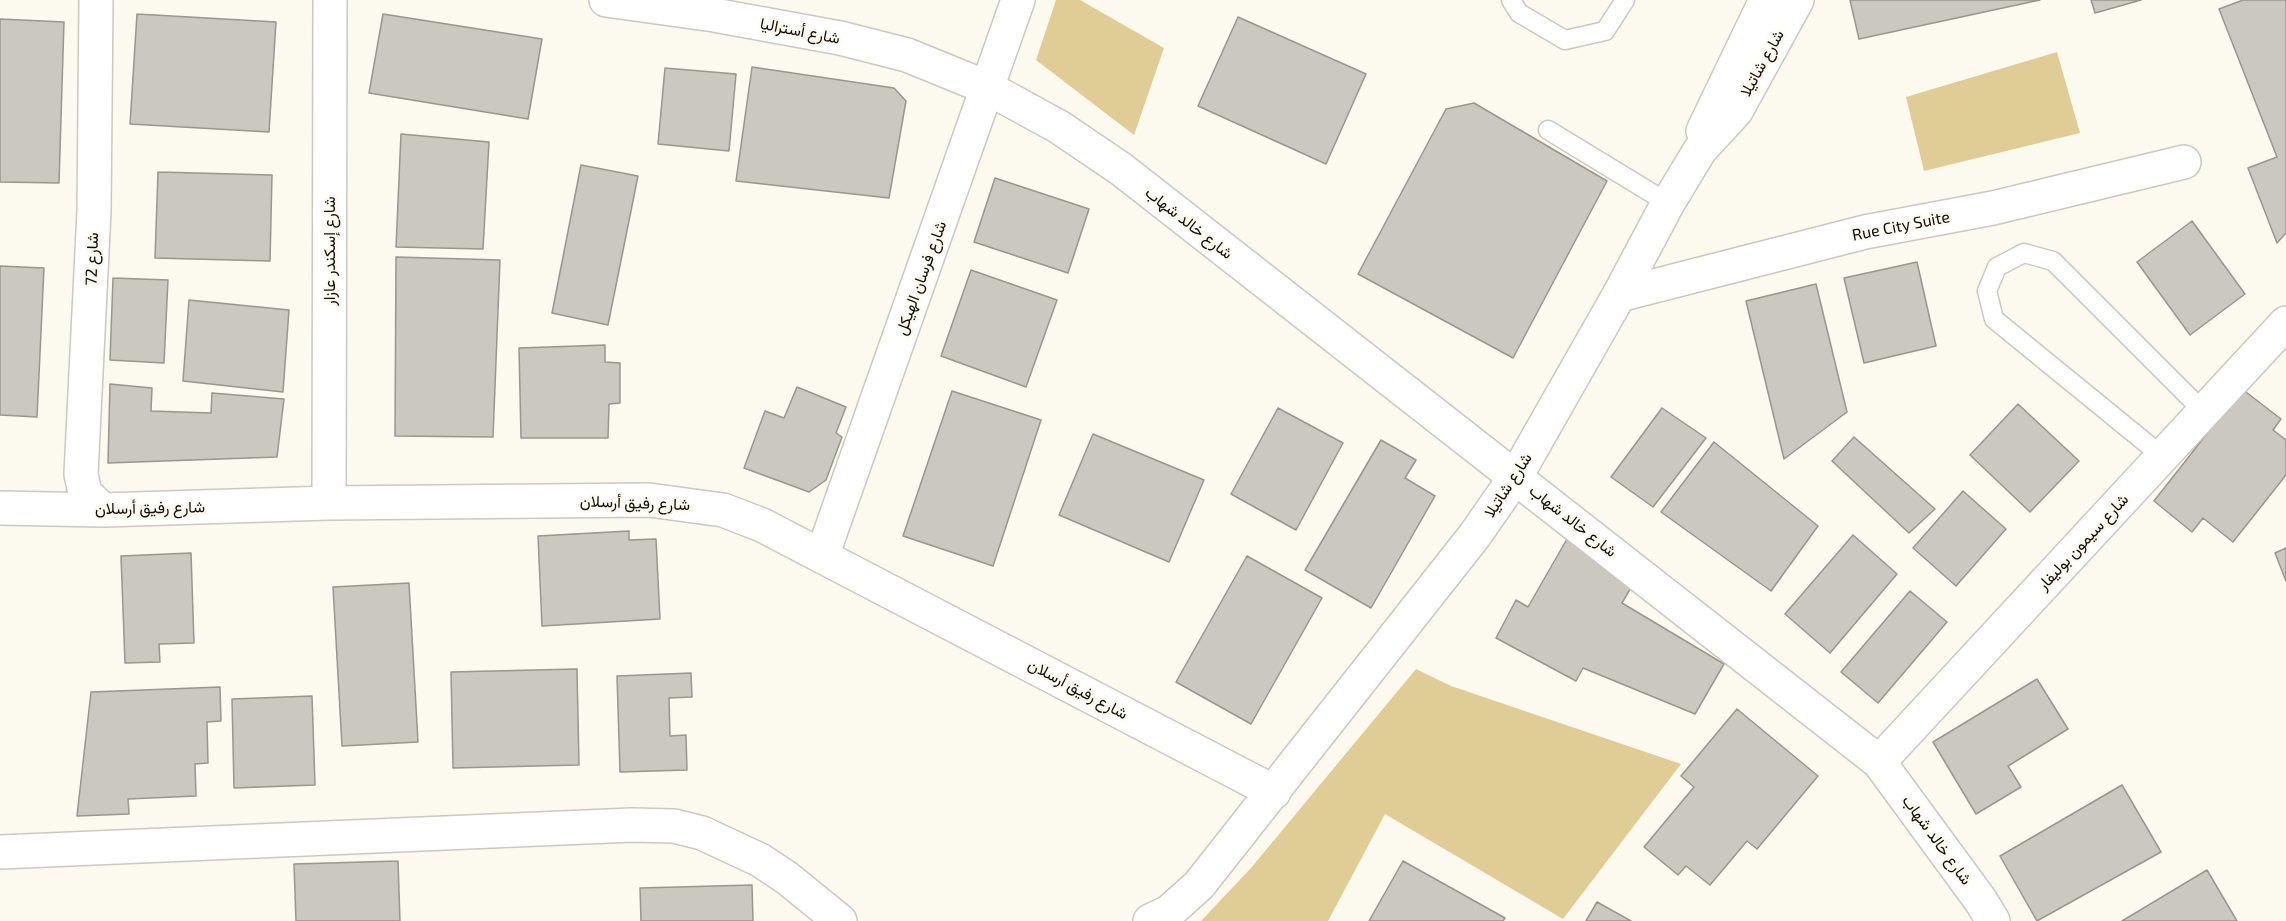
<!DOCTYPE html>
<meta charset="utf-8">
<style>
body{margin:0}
canvas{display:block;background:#fcf9ef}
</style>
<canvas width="2286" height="921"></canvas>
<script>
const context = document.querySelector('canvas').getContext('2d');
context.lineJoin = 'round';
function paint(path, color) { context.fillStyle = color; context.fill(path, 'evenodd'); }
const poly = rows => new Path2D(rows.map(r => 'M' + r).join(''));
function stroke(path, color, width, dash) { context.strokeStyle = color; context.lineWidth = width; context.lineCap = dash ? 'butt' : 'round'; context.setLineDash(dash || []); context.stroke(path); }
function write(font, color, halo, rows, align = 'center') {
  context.font = font + ' "Exo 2",Vazirmatn,sans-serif'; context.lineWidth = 5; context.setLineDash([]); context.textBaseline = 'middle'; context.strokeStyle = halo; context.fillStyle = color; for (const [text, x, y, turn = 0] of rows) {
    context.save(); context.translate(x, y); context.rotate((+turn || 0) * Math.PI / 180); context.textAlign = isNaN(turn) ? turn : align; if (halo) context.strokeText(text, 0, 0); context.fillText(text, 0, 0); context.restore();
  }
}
paint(poly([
 [1056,0,1080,0,1164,48,1134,135,1036,60],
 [2057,52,2080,133,1924,171,1906,97],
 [1416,669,1451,686,1681,764,1563,919,1385,814,1328,921,1201,921,1251,868]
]), '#e0cc95');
const building = poly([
 [1850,0,2040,0,1859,39,1850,0],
 [2091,0,2141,0,2095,13,2091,0],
 [2243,0,2286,0,2286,233,2277,243,2248,168,2277,157,2219,9,2243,0],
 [137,14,276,22,269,132,130,124,137,14],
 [383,14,542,39,528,119,369,93,383,14],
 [1238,17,1366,74,1326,164,1198,106,1238,17],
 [0,19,64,22,59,183,0,182,0,19],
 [752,67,894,88,906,101,889,198,736,181,752,67],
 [665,68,736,74,729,151,658,144,665,68],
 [1474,103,1607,181,1513,358,1358,274,1446,109,1474,103],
 [401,134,489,142,483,249,396,247,401,134],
 [581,165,638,176,608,325,552,313,581,165],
 [158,172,272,175,270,261,155,258,158,172],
 [995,178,1089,209,1068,273,974,242,995,178],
 [2192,221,2245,294,2190,335,2137,262,2192,221],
 [396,257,500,260,493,437,395,436,396,257],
 [1917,262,1936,346,1864,363,1844,278,1917,262],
 [0,266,44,268,37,417,0,415,0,266],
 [971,270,1057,300,1026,387,941,356,971,270],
 [113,278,168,280,164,363,110,360,113,278],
 [1816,284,1847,412,1784,459,1746,301,1816,284],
 [189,300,289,310,283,392,183,381,189,300],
 [605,345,605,362,620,363,620,403,609,404,608,438,521,438,519,348,605,345],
 [110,384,152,388,151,411,211,413,212,393,284,399,277,457,108,463,110,384],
 [797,387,846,407,836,433,842,437,826,480,809,492,744,468,765,411,784,418,797,387],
 [2242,389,2281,419,2273,430,2286,440,2286,475,2233,542,2203,518,2192,532,2154,501,2242,389],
 [952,391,1041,420,993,566,903,536,952,391],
 [2018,404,2079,461,2030,512,1970,455,2018,404],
 [1278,408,1343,443,1296,530,1231,494,1278,408],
 [1662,408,1706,438,1653,507,1611,477,1662,408],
 [1093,434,1204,480,1169,562,1059,515,1093,434],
 [1854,437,1935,509,1909,533,1832,461,1854,437],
 [1381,440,1416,460,1405,478,1435,496,1371,608,1305,570,1381,440],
 [1714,442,1818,526,1771,591,1661,512,1714,442],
 [1963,491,2006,529,1956,586,1913,548,1963,491],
 [629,531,629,540,656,539,660,619,542,626,538,536,629,531],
 [1853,535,1897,574,1830,653,1785,614,1853,535],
 [1567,539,1636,579,1622,603,1724,664,1695,714,1583,668,1576,681,1496,638,1516,600,1528,607,1567,539],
 [2286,548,2286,581,2275,553,2286,548],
 [191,553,194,643,159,644,160,662,125,663,121,556,191,553],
 [1247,556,1322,598,1251,724,1176,682,1247,556],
 [409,583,418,742,342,746,333,587,409,583],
 [1910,591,1947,622,1878,703,1841,672,1910,591],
 [577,669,579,765,453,768,451,672,577,669],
 [691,673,692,697,669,698,670,736,686,735,687,770,620,772,617,676,691,673],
 [2037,679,2068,729,2008,766,2021,787,1976,814,1933,742,2037,679],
 [220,687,221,721,207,722,208,763,195,764,196,796,128,799,129,814,77,816,91,692,220,687],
 [312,696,315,785,234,788,232,699,312,696],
 [1737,709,1818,776,1757,849,1747,841,1710,885,1686,866,1678,875,1644,847,1694,787,1681,776,1737,709],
 [2122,785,2161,852,2037,921,2000,856,2122,785],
 [398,861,400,921,296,921,294,864,398,861],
 [1403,861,1505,918,1503,921,1369,921,1403,861],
 [2207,870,2237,921,2122,921,2207,870],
 [752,885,753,921,641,921,640,888,752,885],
 [1597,902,1631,921,1586,921,1597,902]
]);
paint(building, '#cbc8bf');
stroke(building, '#99968e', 1.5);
const service = poly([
 [1511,0,1519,13,1565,40,1605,31,1625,0],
 [1548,130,1668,203],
 [2162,456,1994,319,1987,291,1997,267,2024,253,2053,261,2204,412]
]);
const minor = poly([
 [96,0,94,211,81,474,85,493,103,510],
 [606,0,714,15,840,38,907,55,988,88,1059,127,1121,169,1879,762,1981,901,1993,921],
 [1619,295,1865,232,1993,208,2184,162],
 [329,503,330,0],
 [0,508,103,510,329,503,649,500,723,510,762,525,1274,792],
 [822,556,1018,0],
 [1879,762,2286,323],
 [0,852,632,825,674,826,702,833,760,860,787,878,840,921]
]);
const secondary = poly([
 [1703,131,1766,0],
 [1150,921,1169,912,1199,885,1475,535,1516,476,1619,295,1668,203,1700,150,1736,111,1797,0]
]);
stroke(service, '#cbc8c0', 21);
stroke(minor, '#cbc8c0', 36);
stroke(secondary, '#cbc8c0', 36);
stroke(service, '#fff', 18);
stroke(minor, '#fff', 33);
stroke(secondary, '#fff', 33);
write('16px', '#0e0d0a', '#fcf9ef', [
 ["شارع أستراليا",800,31,11],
 ["شارع شاتيلا",1762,63,-61],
 ["شارع خالد شهاب",1189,223,38],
 ["Rue City Suite",1901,226,-11],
 ["شارع إسكندر عازار",330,251,-90],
 ["شارع 72",92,259,-88],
 ["شارع فرسان الهيكل",921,278,-70],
 ["شارع شاتيلا",1508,485,-57],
 ["شارع رفيق أرسلان",635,503,2],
 ["شارع رفيق أرسلان",150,508,-1],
 ["شارع خالد شهاب",1573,521,38],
 ["شارع سيمون بوليفار",2083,542,-47],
 ["شارع رفيق أرسلان",1078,689,28],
 ["شارع خالد شهاب",1937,840,54]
]);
</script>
